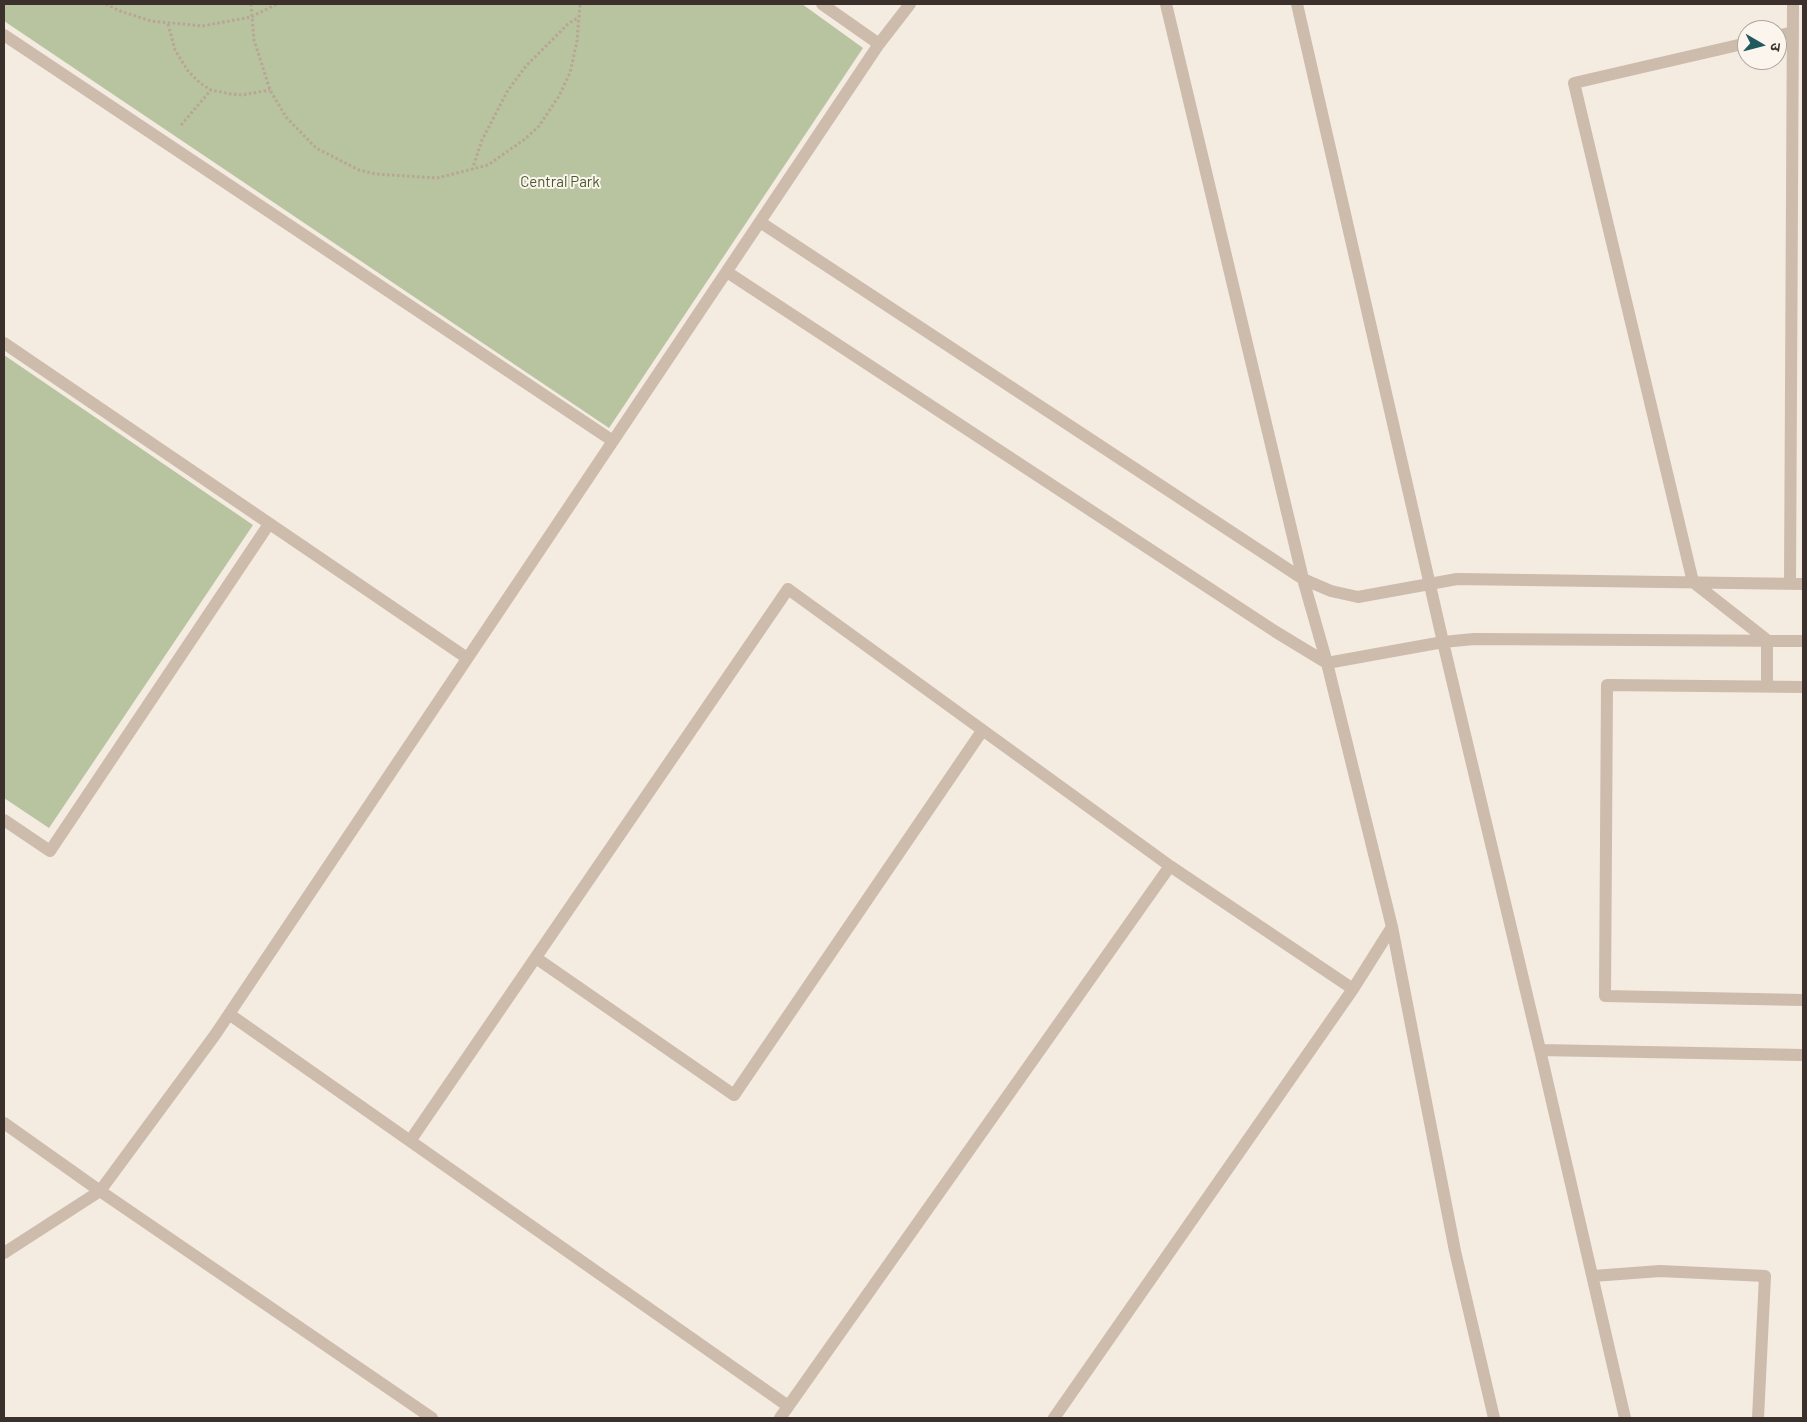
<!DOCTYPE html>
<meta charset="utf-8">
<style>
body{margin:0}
#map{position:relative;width:1807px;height:1422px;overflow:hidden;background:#f4ebe1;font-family:Barlow,"Noto Sans Devanagari",sans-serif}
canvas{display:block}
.frame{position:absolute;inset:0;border:5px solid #3b302b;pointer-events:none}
.north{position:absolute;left:1737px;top:20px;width:50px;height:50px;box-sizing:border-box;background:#fbf5ee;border:1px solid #aea6a0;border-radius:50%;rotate:98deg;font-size:14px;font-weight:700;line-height:20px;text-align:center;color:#3b302b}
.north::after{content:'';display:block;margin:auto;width:18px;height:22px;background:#1f5a5e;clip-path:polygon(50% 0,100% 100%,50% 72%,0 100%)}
</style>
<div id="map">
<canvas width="1807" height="1422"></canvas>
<div class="frame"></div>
<div class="north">उ</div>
</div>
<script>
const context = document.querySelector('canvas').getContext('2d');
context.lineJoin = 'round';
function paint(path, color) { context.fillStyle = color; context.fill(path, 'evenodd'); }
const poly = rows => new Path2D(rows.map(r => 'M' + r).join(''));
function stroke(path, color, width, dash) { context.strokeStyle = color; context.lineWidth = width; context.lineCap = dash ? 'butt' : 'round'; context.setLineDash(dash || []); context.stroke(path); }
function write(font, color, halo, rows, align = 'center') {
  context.font = font + ' Barlow,sans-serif'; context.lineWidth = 4; context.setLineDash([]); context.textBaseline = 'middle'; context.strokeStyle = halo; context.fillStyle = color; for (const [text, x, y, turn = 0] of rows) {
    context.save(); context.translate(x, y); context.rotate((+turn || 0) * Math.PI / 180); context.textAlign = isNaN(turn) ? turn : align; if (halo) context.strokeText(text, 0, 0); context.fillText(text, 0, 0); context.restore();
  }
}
paint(poly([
 [4,4,802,4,863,48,609,428,4,21],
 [4,355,253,525,49,828,4,798]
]), '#b8c4a0');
stroke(poly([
 [106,4,120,11,151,21,202,26,251,17,277,4],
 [251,4,254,40,270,90,286,117,316,148,359,170,376,174,437,178,488,165,525,139,539,126,559,96,570,73,577,41,580,4],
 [168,24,175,50,188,71,200,83,211,90,231,94,242,95,270,90],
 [181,125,211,90],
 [472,170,482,140,508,90,526,66,568,24,579,17]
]), '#b9a596', 3, [2.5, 2.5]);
stroke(poly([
 [1297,4,1443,642,1540,1050,1803,1055],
 [4,35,613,441,879,44,822,4],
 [1777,36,1793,32],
 [1747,43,1574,83,1693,582,1767,640,1767,686],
 [879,44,910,4],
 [760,222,1303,579,1331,591,1358,597,1457,579,1803,584],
 [727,272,1276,632,1327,663,1443,642,1474,639,1803,641],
 [4,343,467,658],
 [1790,583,1793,4],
 [1803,687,1607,685,1605,996,1803,1000],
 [4,820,50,851,269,524],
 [1392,927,1455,1251,1494,1418],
 [536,958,734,1095,982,731],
 [229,1014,788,1406],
 [1540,1050,1625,1418],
 [4,1123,100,1191,215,1035,613,441],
 [410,1141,788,589,1170,866],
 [4,1253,100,1191,432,1418],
 [1593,1276,1660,1271,1765,1276,1758,1418],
 [780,1418,1170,866,1353,989],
 [1054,1418,1353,989,1392,927,1327,663,1303,579,1166,4]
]), '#cdbbac', 12);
write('15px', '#4a5a2e', '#fbf5ee', [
 ["Central Park",560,182]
]);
</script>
